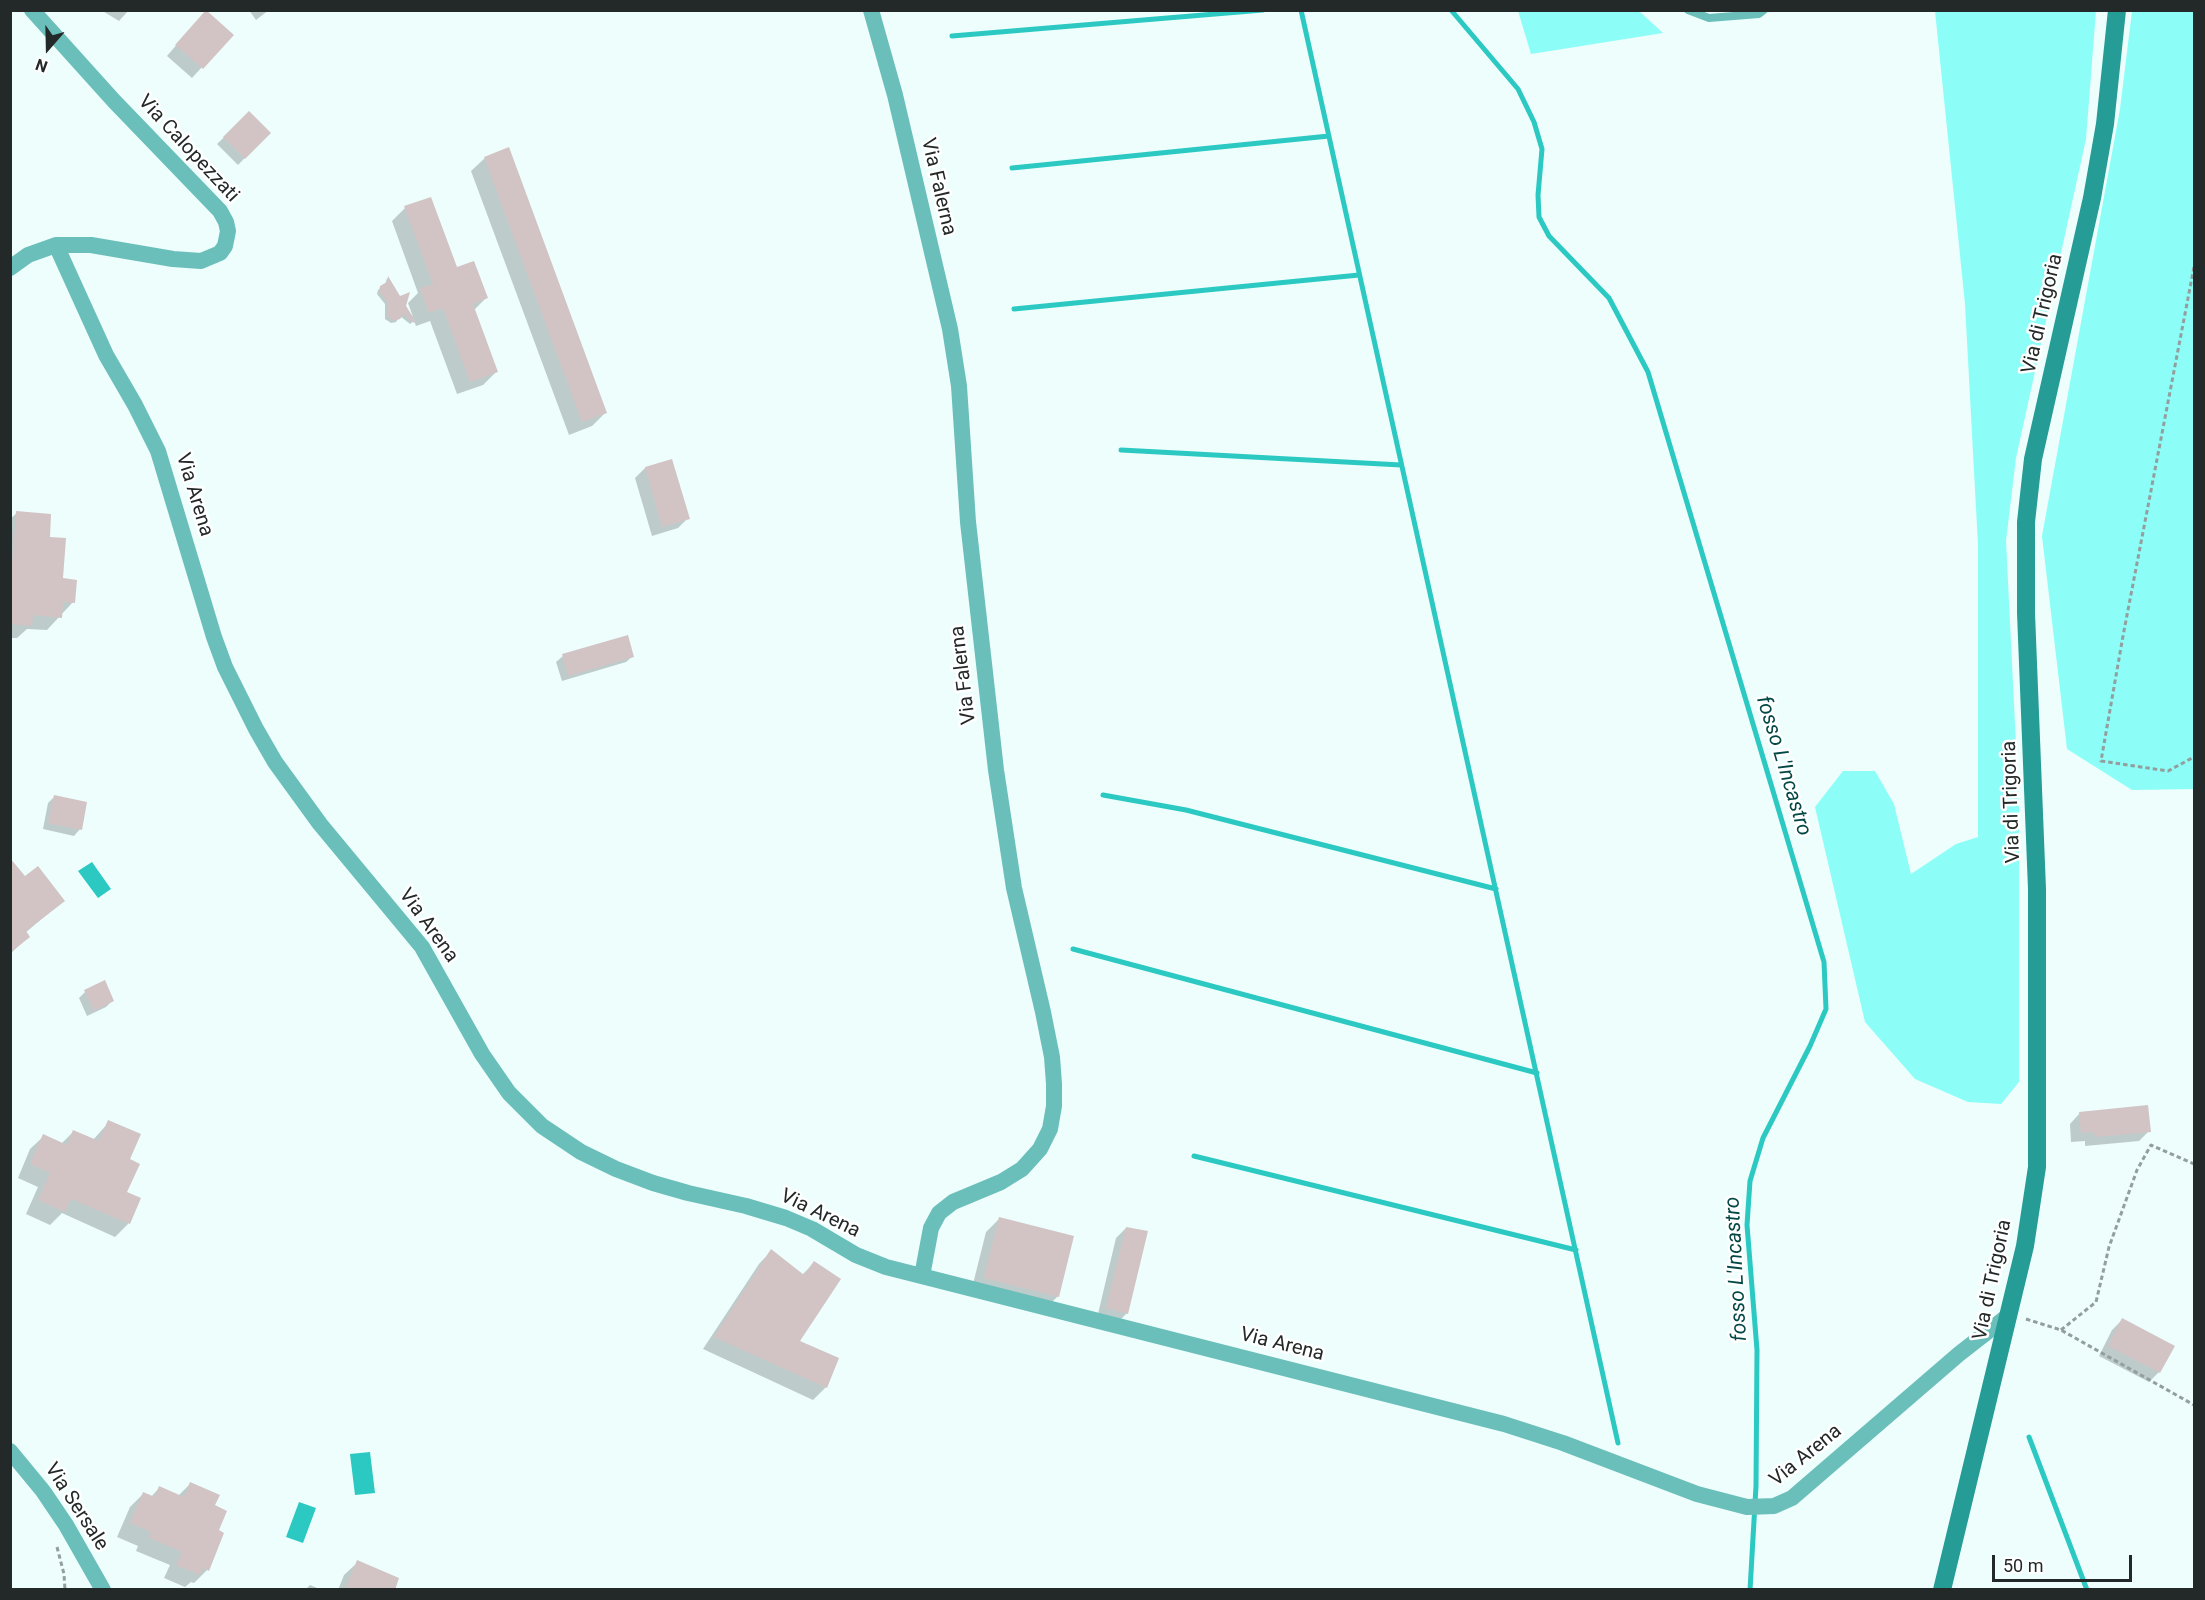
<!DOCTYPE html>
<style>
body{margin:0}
#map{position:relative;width:2205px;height:1600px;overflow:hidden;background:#edfefd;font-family:Roboto,sans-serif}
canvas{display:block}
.frame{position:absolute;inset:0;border:12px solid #232928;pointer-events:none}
.north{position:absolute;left:18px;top:18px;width:60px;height:60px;-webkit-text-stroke:4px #fff;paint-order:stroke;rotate:200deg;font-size:16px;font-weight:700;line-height:24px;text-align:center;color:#232928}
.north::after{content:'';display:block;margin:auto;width:21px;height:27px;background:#232928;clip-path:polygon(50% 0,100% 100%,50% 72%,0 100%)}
.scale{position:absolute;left:1992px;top:1555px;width:140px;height:27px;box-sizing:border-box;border:3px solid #232928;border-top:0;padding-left:8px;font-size:18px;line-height:21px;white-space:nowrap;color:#232928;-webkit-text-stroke:4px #fff;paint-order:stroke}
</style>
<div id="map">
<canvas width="2205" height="1600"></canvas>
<div class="frame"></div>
<div class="north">N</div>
<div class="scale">50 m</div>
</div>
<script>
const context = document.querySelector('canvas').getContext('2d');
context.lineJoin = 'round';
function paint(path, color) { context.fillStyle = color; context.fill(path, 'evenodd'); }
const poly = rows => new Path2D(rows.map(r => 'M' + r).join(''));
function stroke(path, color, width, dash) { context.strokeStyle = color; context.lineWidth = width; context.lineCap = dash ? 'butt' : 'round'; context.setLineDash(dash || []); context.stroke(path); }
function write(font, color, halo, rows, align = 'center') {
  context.font = font + ' Roboto,sans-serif'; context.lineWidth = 5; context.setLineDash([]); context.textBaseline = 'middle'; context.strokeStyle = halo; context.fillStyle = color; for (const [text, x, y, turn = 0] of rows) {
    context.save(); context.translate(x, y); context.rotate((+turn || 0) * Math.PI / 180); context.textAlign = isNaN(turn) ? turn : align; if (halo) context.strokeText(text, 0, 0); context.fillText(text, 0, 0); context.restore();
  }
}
paint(poly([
 [1518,11,1639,11,1663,33,1531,54],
 [1935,11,2096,11,2086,139,2016,458,2006,541,2019,806,2019,1082,2001,1104,1968,1102,1915,1079,1865,1022,1815,807,1843,771,1875,771,1894,804,1911,874,1956,844,1978,837,1978,545,1965,304],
 [2132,11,2194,11,2194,789,2132,790,2067,749,2042,536,2120,109]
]), '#8cfef7');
paint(poly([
 [92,862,111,889,98,898,78,871],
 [370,1452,375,1493,355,1495,350,1454],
 [299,1502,316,1508,303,1543,286,1537]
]), '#2cc9c3');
paint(poly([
 [101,10,129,10,119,21],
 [249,10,269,10,256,20],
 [196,22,231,35,192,78,167,56],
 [249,113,269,133,238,165,217,144],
 [485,158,605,413,592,426,569,435,471,171],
 [405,208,456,269,486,298,474,310,497,371,483,385,457,394,430,321,416,326,414,321,410,324,400,316,396,322,391,323,385,319,385,304,377,294,378,290,385,285,387,278,413,317,408,303,418,293,392,221],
 [671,461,688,518,678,528,652,536,635,478,645,468],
 [17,513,61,580,73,602,47,630,27,629,17,638,10,638,10,519],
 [563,656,633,656,626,662,562,681,556,662],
 [55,796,80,829,74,836,43,829,48,803],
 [10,861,25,879,63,901,25,933,28,937,10,954],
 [85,992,113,1000,106,1007,87,1016,79,998],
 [2079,1114,2149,1131,2139,1141,2085,1146,2085,1141,2071,1142,2070,1124],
 [109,1122,128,1160,125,1193,139,1199,128,1224,115,1237,62,1213,50,1225,26,1214,38,1187,18,1178,30,1149,44,1136,61,1144,74,1131,93,1140],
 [1000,1218,1058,1296,1044,1310,971,1292,986,1232],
 [1126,1228,1127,1313,1117,1323,1097,1318,1116,1238],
 [771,1251,802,1275,814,1263,798,1341,826,1387,813,1400,703,1349,759,1264],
 [2122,1320,2159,1372,2149,1382,2099,1356,2112,1330],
 [190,1484,213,1506,217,1531,207,1570,194,1583,191,1582,185,1587,164,1578,170,1565,136,1551,138,1546,117,1537,130,1507,143,1494,151,1497,159,1488,178,1496],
 [358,1562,393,1590,338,1590,344,1575],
 [310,1585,322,1590,305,1590]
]), '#0003');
stroke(poly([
 [1301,10,1618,1443],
 [1451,10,1518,89,1534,122,1542,149,1538,195,1539,217,1549,236,1609,298,1648,372,1824,962,1826,1009,1810,1046,1763,1138,1750,1181,1747,1225,1757,1350,1756,1486,1750,1590],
 [952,36,1263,10],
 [1012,168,1329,136],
 [1014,309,1359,275],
 [1121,450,1401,465],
 [1103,795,1186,810,1496,889],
 [1073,949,1537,1073],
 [1194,1156,1576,1250],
 [2029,1437,2087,1590]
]), '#2cc9c3', 5);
paint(poly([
 [206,10,234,35,203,69,175,45],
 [249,111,271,133,245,159,223,137],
 [509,147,607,413,582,422,484,157],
 [431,197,457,267,474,261,488,298,473,304,498,372,470,382,443,308,429,313,420,288,433,284,404,206],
 [388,276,400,296,410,292,406,306,415,321,414,323,404,314,400,319,394,321,387,316,387,301,379,291,380,286,387,282],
 [672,459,690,519,662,527,645,467],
 [16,511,51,514,50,537,66,538,63,578,77,580,75,603,63,602,62,618,33,615,32,626,10,624,10,589],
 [628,635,634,657,568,676,562,654],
 [54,795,87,802,82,830,48,823],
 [10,858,25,876,38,866,65,901,26,931,30,937,10,953],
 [105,980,114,1001,94,1011,84,990],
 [2148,1105,2151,1132,2095,1137,2094,1132,2081,1133,2079,1112],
 [108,1120,141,1134,130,1159,140,1164,127,1192,141,1198,130,1224,71,1199,65,1212,38,1200,50,1173,30,1164,43,1134,67,1145,73,1130,99,1141],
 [999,1217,1074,1236,1059,1297,984,1278],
 [1126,1227,1148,1231,1128,1314,1106,1308],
 [771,1249,804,1275,814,1261,841,1279,800,1341,839,1358,827,1388,714,1337],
 [2122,1318,2175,1346,2160,1373,2108,1346],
 [190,1482,220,1495,215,1505,227,1511,219,1530,224,1533,209,1571,203,1568,200,1575,176,1565,182,1552,149,1538,151,1532,130,1523,143,1492,155,1497,159,1486,184,1497],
 [357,1560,399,1578,395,1590,345,1590]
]), '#d2c3c4');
stroke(poly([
 [2194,267,2123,636,2101,761,2168,771,2194,757],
 [2026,1319,2061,1330,2194,1405],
 [2061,1330,2096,1302,2109,1247,2137,1170,2151,1145,2194,1164],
 [57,1547,64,1574,65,1590]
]), '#939f9e', 3, [4.5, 3]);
stroke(poly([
 [1688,10,1709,18,1759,14,1764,10]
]), '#6bbfba', 8);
stroke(poly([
 [871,10,895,95,950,329,959,386,968,522,996,770,1014,888,1043,1012,1052,1057,1054,1084,1054,1106,1050,1129,1040,1149,1022,1169,1001,1182,953,1202,939,1213,931,1228,922,1276],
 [56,245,106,355,135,405,158,451,214,637,225,667,256,729,275,762,320,824,422,947,482,1054,509,1093,542,1126,581,1152,616,1169,653,1183,688,1193,746,1206,786,1218,812,1229,856,1255,886,1267,1504,1424,1563,1443,1697,1494,1747,1507,1774,1506,1792,1498,1959,1354,2009,1315],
 [10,268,28,255,56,245,91,245,173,259,201,261,220,253,225,246,228,231,226,222,220,211,114,101,32,10],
 [10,1451,43,1491,66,1525,103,1590]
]), '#6bbfba', 16);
stroke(poly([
 [1942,1590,2025,1246,2037,1167,2037,889,2026,613,2026,522,2033,459,2092,198,2105,124,2117,10]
]), '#269c97', 18);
write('20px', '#232928', '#fff', [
 ["Via Calopezzati",188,149,47],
 ["Via Falerna",938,187,77],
 ["Via di Trigoria",2043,314,-77],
 ["Via Arena",194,495,73],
 ["Via Falerna",964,675,-97],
 ["Via di Trigoria",2012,802,-92],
 ["Via Arena",428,926,54],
 ["Via Arena",820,1214,26],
 ["Via di Trigoria",1993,1280,-78],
 ["Via Arena",1282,1345,14],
 ["Via Arena",1806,1456,-39],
 ["Via Sersale",76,1507,57]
]);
write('italic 21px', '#044845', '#fff', [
 ["fosso L'Incastro",1783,766,73],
 ["fosso L'Incastro",1737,1269,-93]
]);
</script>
